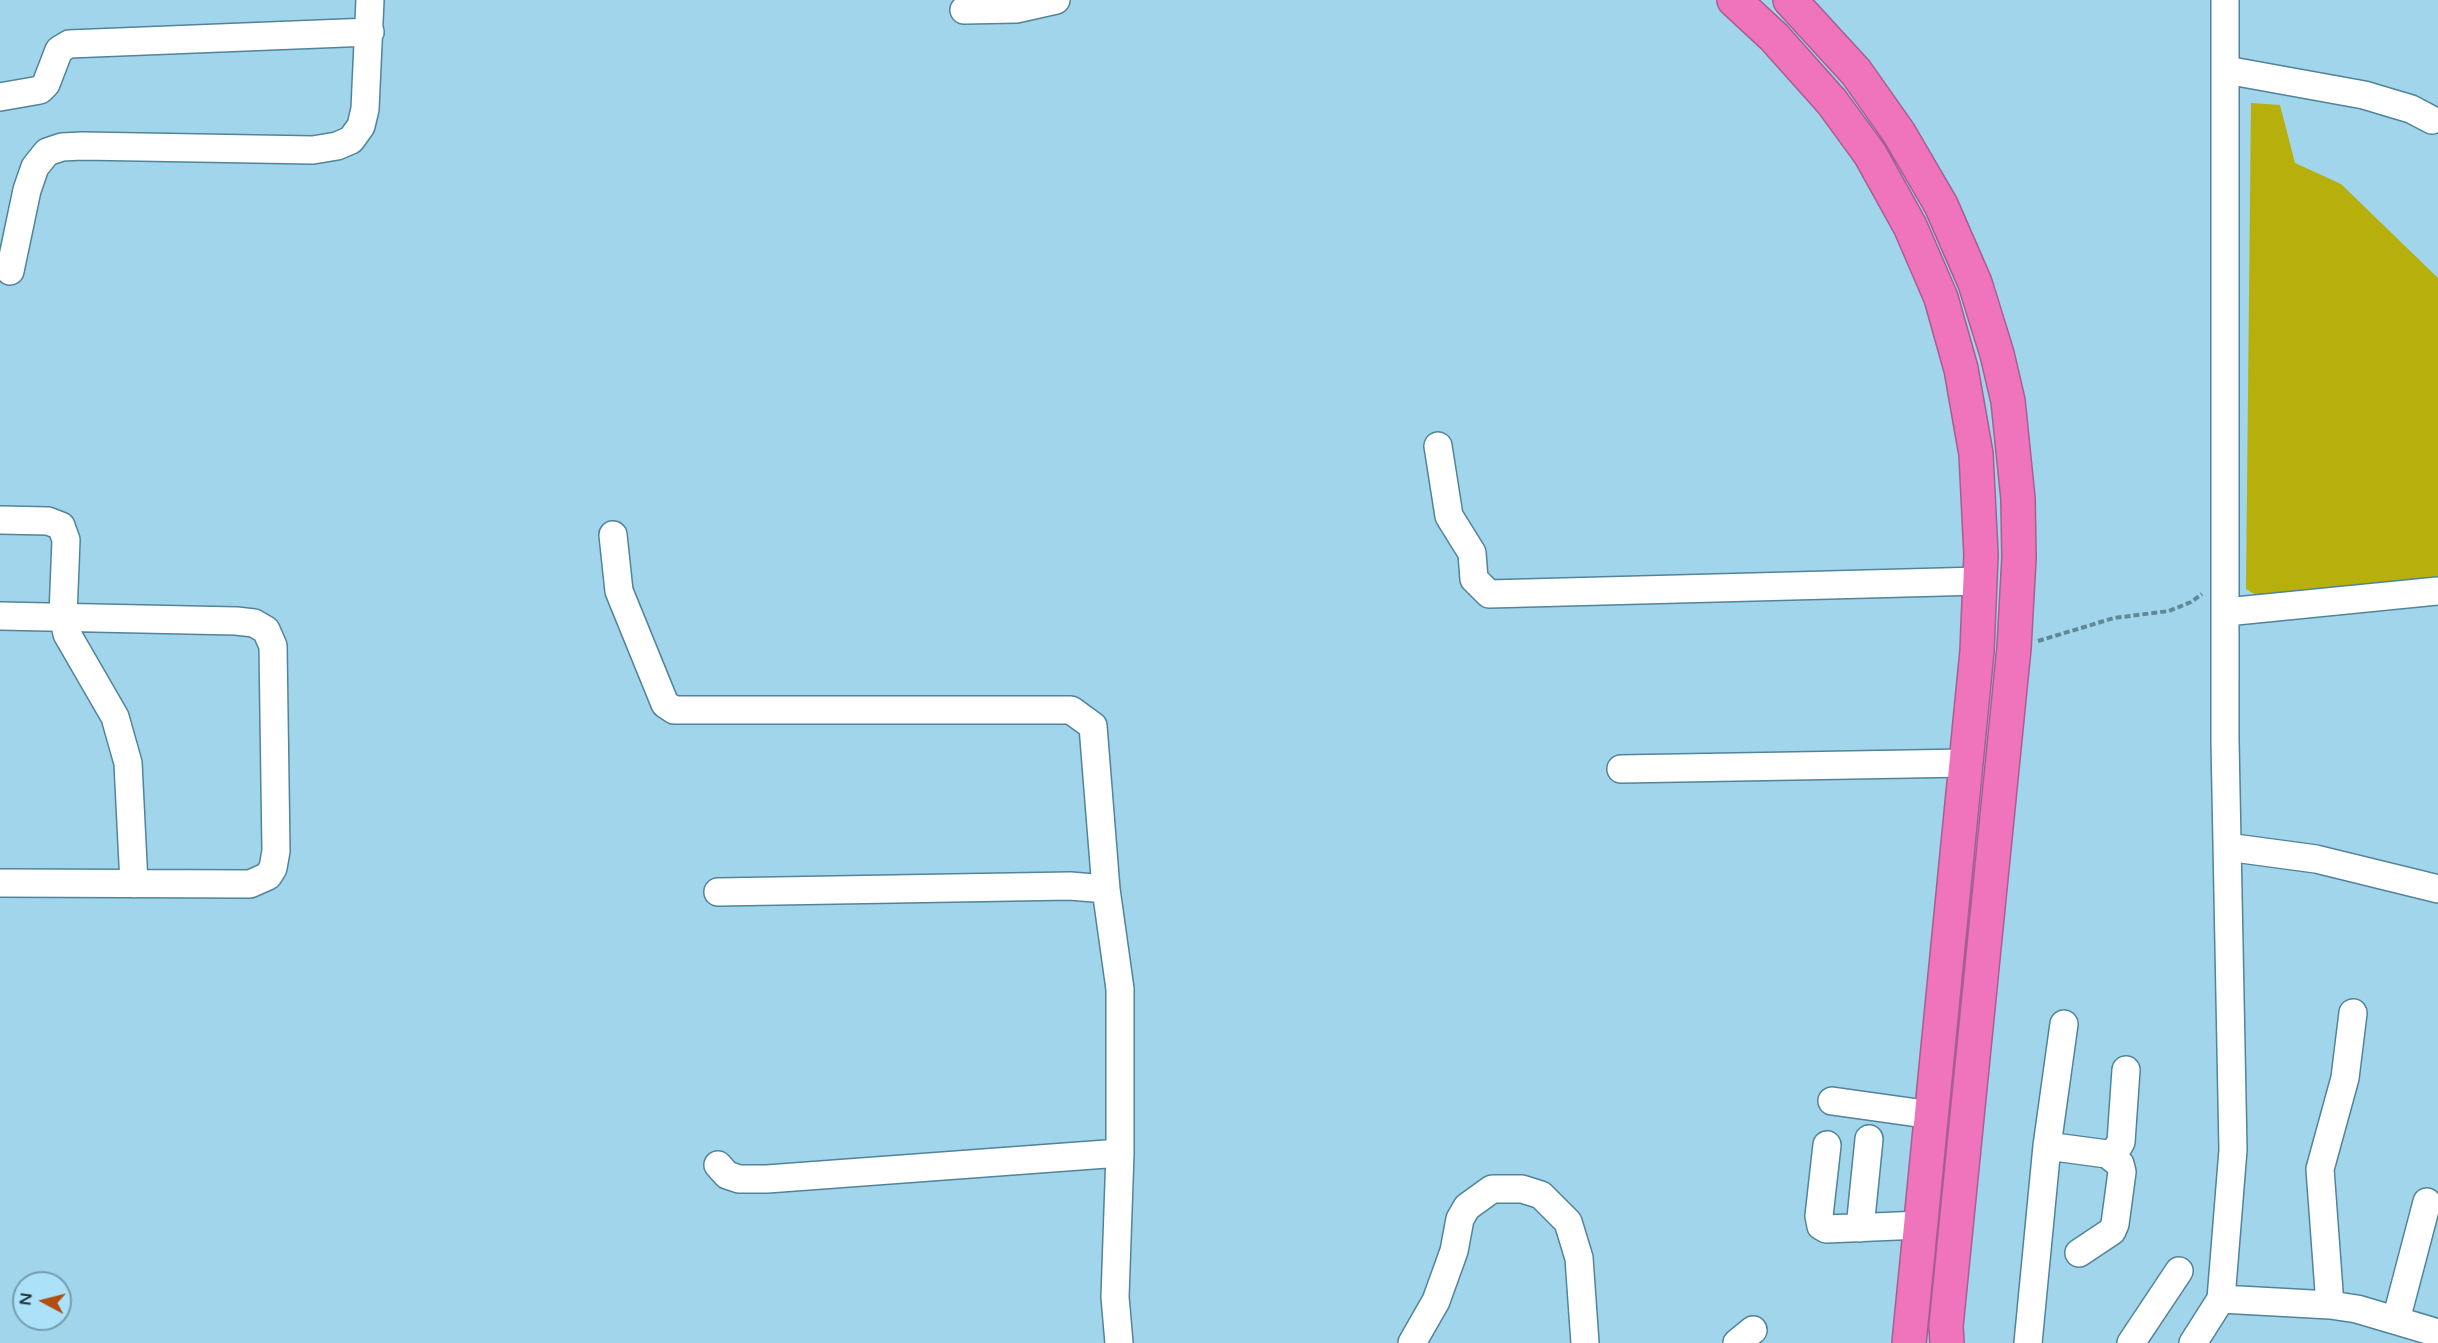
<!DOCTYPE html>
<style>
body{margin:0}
#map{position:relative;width:2438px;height:1343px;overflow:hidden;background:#a0d5ec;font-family:"Varela Round",sans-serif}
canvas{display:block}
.north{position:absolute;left:12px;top:1271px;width:60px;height:60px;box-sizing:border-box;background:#ace2f9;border:2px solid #759eaf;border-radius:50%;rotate:277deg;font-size:16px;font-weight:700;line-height:24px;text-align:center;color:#223740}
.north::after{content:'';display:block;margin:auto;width:21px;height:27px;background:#af4e0f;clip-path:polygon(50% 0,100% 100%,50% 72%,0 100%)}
</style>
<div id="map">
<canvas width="2438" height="1343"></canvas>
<div class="north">N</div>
</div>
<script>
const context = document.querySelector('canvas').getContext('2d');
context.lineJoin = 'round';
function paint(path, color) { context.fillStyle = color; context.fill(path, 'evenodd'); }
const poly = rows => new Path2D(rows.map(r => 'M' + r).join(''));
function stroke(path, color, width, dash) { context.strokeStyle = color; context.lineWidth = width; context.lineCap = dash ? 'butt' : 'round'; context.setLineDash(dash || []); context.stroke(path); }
paint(poly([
 [2251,103,2280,105,2295,163,2341,184,2438,278,2438,578,2266,601,2246,589]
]), '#b6af0c');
const minor = poly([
 [964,10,1016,9,1056,0],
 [2226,70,2364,95,2411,109,2432,120],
 [0,97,40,90,46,84,59,50,69,44,370,32],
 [10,271,27,190,35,167,47,152,62,147,82,146,313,150,337,146,351,140,361,126,365,109,370,0],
 [1438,446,1449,516,1472,553,1474,579,1489,594,1980,581],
 [0,520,48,521,61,526,66,540,63,615,67,634,115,717,128,763,134,884],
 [613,535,619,591,665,704,674,710,1071,710,1093,726,1106,889,1120,989,1120,1153,1115,1297,1119,1343],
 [2226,612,2438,591],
 [0,616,236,621,254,623,266,630,273,646,276,851,273,868,268,876,250,884,0,883],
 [1621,769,1966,763],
 [2227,847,2316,859,2438,889],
 [718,892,1070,886,1106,889],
 [1832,1101,1932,1115],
 [1827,1145,1819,1216,1821,1226,1826,1229,1921,1225],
 [2047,1146,2107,1154,2116,1150,2121,1142,2126,1070],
 [718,1165,727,1175,739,1179,767,1179,1120,1153],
 [1860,1228,1869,1139],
 [2079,1253,2112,1231,2115,1224,2122,1172,2120,1164,2107,1154],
 [2221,1299,2330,1305,2357,1309,2438,1333],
 [2330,1305,2320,1169,2345,1078,2353,1013],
 [2396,1320,2427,1202],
 [1412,1343,1436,1301,1454,1251,1460,1219,1467,1207,1492,1189,1522,1189,1541,1195,1568,1222,1579,1258,1585,1343],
 [1737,1343,1753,1330],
 [2028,1343,2047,1146,2064,1024],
 [2131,1343,2179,1271],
 [2193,1343,2221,1299,2233,1150,2225,741,2225,0]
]);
const highway = poly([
 [1734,0,1774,37,1832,102,1870,154,1910,226,1941,298,1961,369,1976,454,1981,555,1977,651,1909,1343],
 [1790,0,1856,72,1899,133,1941,205,1975,283,1997,354,2008,401,2018,499,2019,558,2014,648,1946,1326,1947,1343]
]);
stroke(minor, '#518499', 30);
stroke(highway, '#a75f90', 36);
stroke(poly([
 [2038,641,2114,618,2169,611,2191,602,2202,594]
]), '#628898', 4, [6, 3]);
stroke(minor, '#fff', 27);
stroke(highway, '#ef74bb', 33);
</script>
